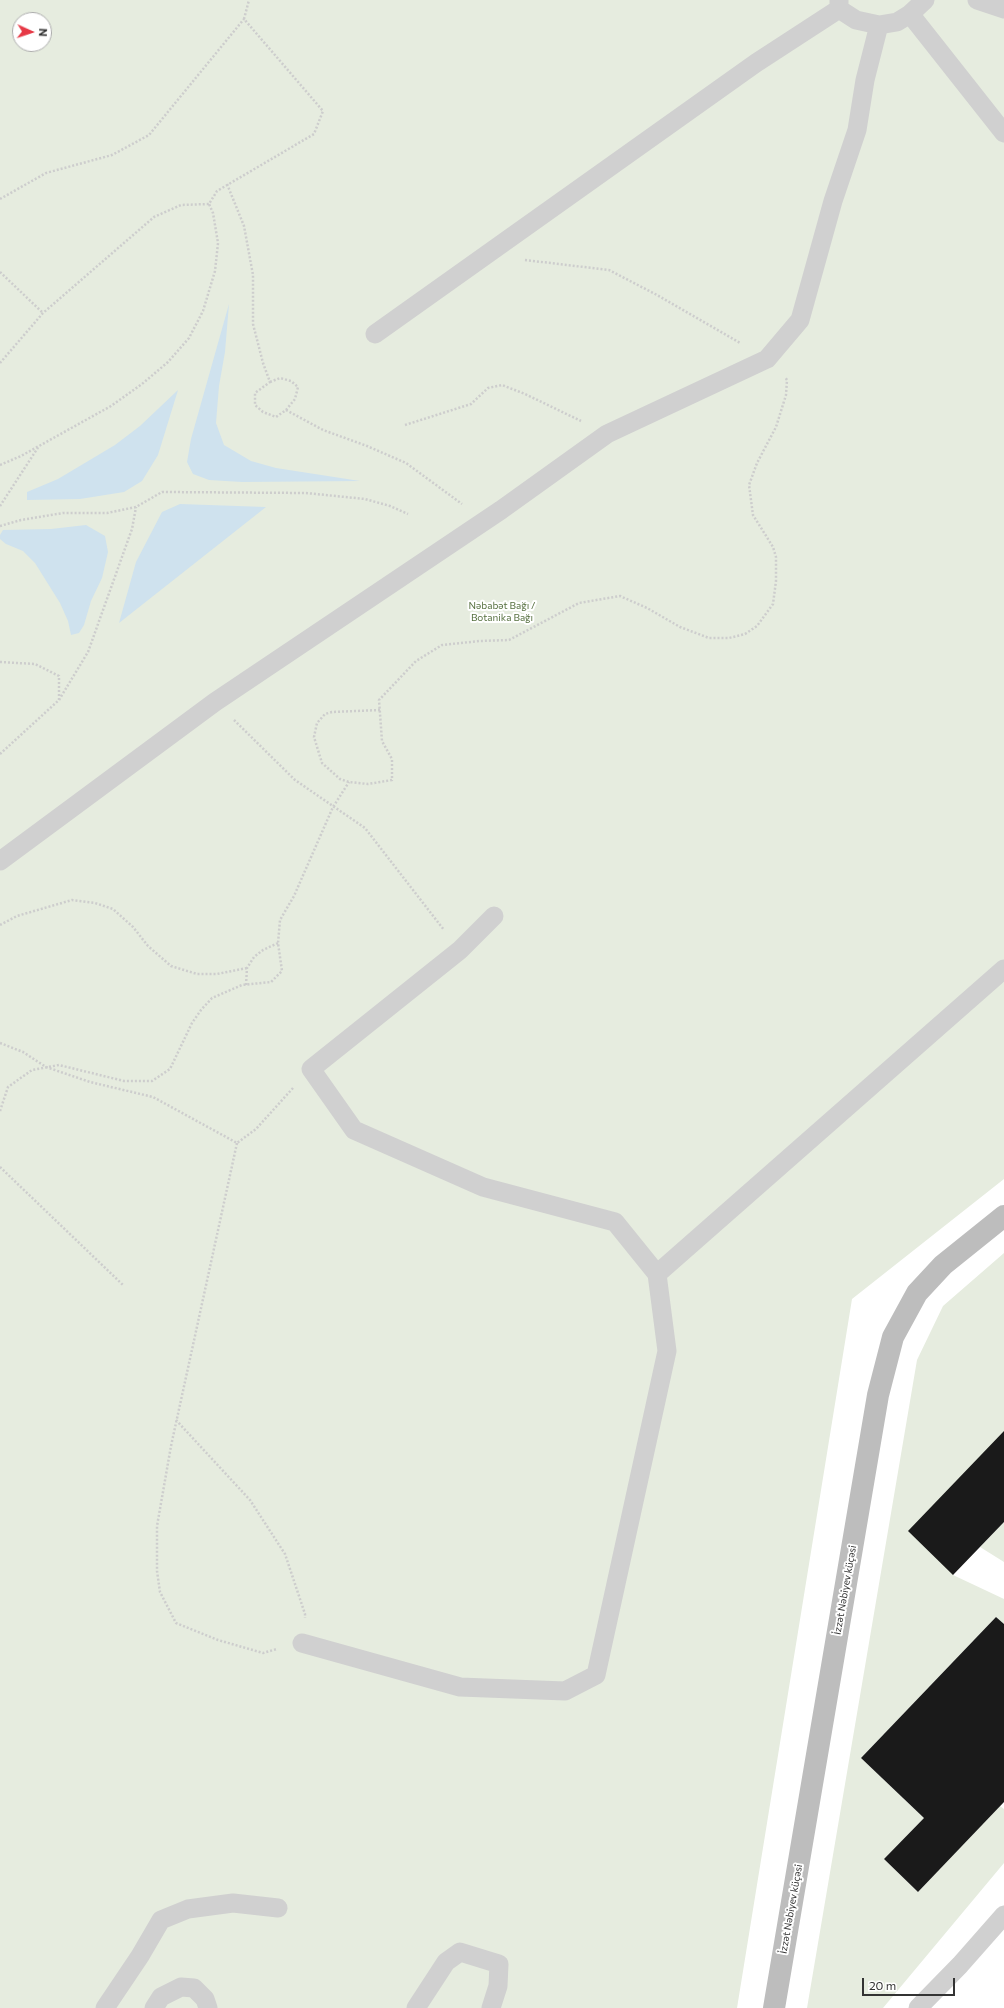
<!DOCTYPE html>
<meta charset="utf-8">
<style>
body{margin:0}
#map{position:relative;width:1004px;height:2008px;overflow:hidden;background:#fff;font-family:Commissioner,sans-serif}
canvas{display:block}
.north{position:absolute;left:12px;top:12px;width:40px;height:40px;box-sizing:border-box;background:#fff;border:1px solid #adadad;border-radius:50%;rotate:93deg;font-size:11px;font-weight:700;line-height:16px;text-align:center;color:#333}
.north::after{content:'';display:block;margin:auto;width:14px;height:18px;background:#e63946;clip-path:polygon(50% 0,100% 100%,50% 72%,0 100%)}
.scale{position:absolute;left:862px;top:1978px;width:93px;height:18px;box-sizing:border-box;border:2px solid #333;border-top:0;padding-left:5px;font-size:12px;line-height:14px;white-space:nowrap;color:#333;-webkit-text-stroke:3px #fff;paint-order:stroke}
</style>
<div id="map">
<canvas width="1004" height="2008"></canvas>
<div class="north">N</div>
<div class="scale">20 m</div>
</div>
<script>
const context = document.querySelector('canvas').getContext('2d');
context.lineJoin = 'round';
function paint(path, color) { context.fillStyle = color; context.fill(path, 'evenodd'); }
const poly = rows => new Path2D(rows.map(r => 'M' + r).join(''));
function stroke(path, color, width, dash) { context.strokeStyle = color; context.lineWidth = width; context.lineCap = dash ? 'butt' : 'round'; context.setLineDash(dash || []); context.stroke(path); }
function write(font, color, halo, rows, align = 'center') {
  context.font = font + ' Commissioner,sans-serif'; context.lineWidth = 4; context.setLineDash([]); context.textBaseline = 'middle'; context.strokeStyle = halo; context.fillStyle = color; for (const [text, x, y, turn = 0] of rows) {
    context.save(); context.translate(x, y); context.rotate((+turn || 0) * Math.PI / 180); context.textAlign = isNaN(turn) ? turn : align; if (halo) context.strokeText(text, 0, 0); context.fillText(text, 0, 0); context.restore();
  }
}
paint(poly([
 [0,0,1004,0,1004,1179,852,1299,737,2008,0,2008],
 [20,20,44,20,44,44,20,44],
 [1004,1253,1004,1431,953,1575,1004,1599,1004,1624,996,1617,861,1758,924,1818,884,1859,918,1892,1000,1806,1004,1809,1004,1863,883,2008,807,2008,917,1360,943,1306],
 [1004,1522,1004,1562,980,1547]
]), '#e6ecdf');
paint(poly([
 [229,304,225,352,219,386,216,423,224,445,251,461,276,468,360,481,242,482,209,480,193,474,187,462,191,439],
 [178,390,158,455,142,481,124,492,80,499,27,500,27,492,58,479,115,445,140,426],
 [180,504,266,507,119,623,136,562,162,512],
 [86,525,105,536,108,552,102,578,91,601,84,625,79,633,71,635,68,621,60,603,35,563,23,551,6,544,0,539,0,535,3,530,51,529]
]), '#cfe2ee');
paint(poly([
 [1004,1431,1004,1522,953,1575,908,1531],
 [996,1617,1004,1624,1004,1802,918,1892,884,1859,924,1818,861,1758]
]), '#1a1a1a');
stroke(poly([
 [227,184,244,226,253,275,253,324,263,363,270,382,255,393,255,405,263,412,276,417,286,410,295,399,298,387,291,381,280,378,270,382],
 [0,199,46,173,112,155,149,135,244,19],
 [525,260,609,270,657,295,740,343],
 [0,272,43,313],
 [0,363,43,313,154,217,181,205,209,204],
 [286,410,323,430,367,446,406,463,462,504],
 [405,425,471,404,488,388,502,385,525,394,581,421],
 [0,465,21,456,111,406,142,384,168,362,189,338,203,311,215,271,218,243,213,213,209,204,217,191,314,134,323,111,244,19,249,0],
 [0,506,39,446],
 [0,526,21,520,63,513,107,513,136,507,162,492,306,493,365,499,390,506,408,514],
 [0,662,35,664,59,676,59,700],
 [380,710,332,712,325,714,317,723,314,737,322,763,340,779,349,782,368,784,392,780,392,759,382,741,379,700,416,661,442,645,480,641,509,640,579,603,620,596,647,608,680,627,709,638,729,638,745,634,757,626,773,604,776,581,776,557,773,547,753,515,749,485,757,463,776,427,786,395,787,380,785,377],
 [234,720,295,780,365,828,444,930],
 [0,754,59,700,88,652,132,529,136,507],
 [0,925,17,916,72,900,95,903,113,909,133,927,148,946,171,966,197,974,217,974,247,968],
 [246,985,247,968,254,957,263,950,278,943],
 [0,1043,23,1052,46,1067,90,1082,153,1097,237,1143,256,1129,293,1088],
 [0,1111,8,1087,32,1070,59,1065,124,1081,152,1081,170,1069,192,1023,201,1010,212,998,242,985,271,982,282,971,278,943,280,920,294,896,333,807,349,782],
 [237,1143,171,1446,157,1526,157,1571,160,1592,176,1623,218,1640,263,1653,277,1649],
 [0,1167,123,1285],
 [176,1420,250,1500,285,1554,305,1614,305,1618]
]), '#cdcdcd', 2.5, [2, 2]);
stroke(poly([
 [839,0,839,9,856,20,879,25],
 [925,0,910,14,1004,133],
 [977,0,1004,9],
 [375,334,756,63,839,9],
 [0,861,215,702,501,510,607,434,767,359,800,320,833,201,857,130,865,80,879,25,897,22,910,14],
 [657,1274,1004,969],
 [302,1643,460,1687,565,1691,596,1675,667,1351,657,1274,615,1222,483,1187,354,1130,311,1069,460,950,494,916],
 [105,2008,140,1956,161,1920,188,1909,233,1903,278,1908],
 [154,2008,161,1997,181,1987,194,1988,205,1999,208,2008],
 [416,2008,446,1962,460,1952,499,1964,498,1986,491,2008],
 [918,2008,960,1965,1004,1915]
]), '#d0d0d0', 19);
stroke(poly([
 [774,2008,878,1395,893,1337,917,1293,943,1265,1004,1216]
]), '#bdbdbd', 22);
write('10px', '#56703f', '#fff', [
 ["Nəbabət Bağı /",502,606],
 ["Botanika Bağı",502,618]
]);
write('10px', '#333', '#fff', [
 ["İzzət Nəbiyev küçəsi",845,1590,-80],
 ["İzzət Nəbiyev küçəsi",791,1909,-80]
]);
</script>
